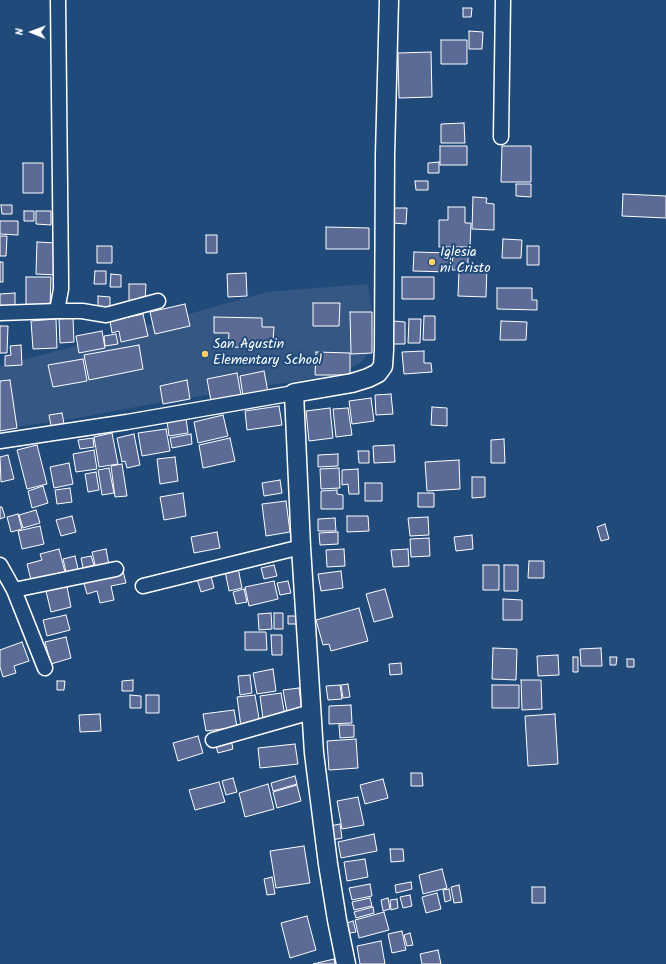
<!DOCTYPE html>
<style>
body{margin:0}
#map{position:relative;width:666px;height:964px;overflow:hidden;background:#1f4a7a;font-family:Kalam,sans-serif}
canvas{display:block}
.north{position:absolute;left:12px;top:12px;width:40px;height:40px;-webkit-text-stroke:3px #1f4a7a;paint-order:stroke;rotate:271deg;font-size:11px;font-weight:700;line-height:16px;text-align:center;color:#fff}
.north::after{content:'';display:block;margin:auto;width:14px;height:18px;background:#fff;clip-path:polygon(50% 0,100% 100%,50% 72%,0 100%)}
</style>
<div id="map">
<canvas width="666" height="964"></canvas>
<div class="north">N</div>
</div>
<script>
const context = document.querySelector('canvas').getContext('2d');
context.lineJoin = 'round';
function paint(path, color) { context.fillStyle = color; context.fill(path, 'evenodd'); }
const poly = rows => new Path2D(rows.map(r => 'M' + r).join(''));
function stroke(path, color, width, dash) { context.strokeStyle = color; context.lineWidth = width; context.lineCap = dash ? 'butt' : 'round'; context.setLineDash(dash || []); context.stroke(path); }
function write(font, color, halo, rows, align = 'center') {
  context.font = font + ' Kalam,sans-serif'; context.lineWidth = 4; context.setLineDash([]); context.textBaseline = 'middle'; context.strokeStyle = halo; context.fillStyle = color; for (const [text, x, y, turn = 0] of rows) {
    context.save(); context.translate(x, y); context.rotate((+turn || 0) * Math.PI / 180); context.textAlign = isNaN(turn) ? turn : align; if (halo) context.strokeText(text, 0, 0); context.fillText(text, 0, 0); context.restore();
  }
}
paint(poly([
 [368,284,373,319,371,348,363,361,341,374,169,401,72,419,0,429,0,366,68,348,267,292]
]), '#355784');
const building = poly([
 [463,8,472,8,471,17,463,17,463,8],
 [469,31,483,32,482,49,469,49,469,31],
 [441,40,467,40,467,64,441,64,441,40],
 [431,52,432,97,399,98,398,53,431,52],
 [464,123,465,143,441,143,441,124,464,123],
 [440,146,467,146,467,165,440,165,440,146],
 [502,146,531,146,531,182,501,182,502,146],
 [439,162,439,173,428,173,428,163,439,162],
 [23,163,43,163,43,193,23,193,23,163],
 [415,181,428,181,428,190,416,190,415,181],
 [516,184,531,184,531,197,516,196,516,184],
 [623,194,666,196,666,218,622,216,623,194],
 [473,197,487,198,486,203,494,204,494,230,472,229,473,197],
 [1,205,12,205,12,214,2,214,1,205],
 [448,207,465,207,465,223,471,223,470,247,439,247,439,220,448,220,448,207],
 [394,208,407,208,406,224,393,223,394,208],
 [24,211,34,211,34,221,24,221,24,211],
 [36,211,51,211,51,225,36,224,36,211],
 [0,221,18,221,18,235,0,234,0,221],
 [326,227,369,228,369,249,326,249,326,227],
 [206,235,217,235,217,253,206,253,206,235],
 [0,236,7,236,6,256,0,256,0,236],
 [503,239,522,240,521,258,502,258,503,239],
 [37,242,57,243,57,275,36,274,37,242],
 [97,246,112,246,112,263,97,263,97,246],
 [527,246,539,246,539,265,527,265,527,246],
 [414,252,451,253,450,272,413,271,414,252],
 [453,252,468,252,468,270,452,270,453,252],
 [0,262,3,262,3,282,0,282,0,262],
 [473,265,487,265,486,297,458,296,459,271,473,271,473,265],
 [95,271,106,271,106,284,94,284,95,271],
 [246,273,247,296,228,297,227,274,246,273],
 [111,274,121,275,121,287,110,287,111,274],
 [26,277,51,277,50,307,26,306,26,277],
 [402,277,434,277,434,299,402,299,402,277],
 [129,284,146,284,145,301,129,301,129,284],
 [497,288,532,288,532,300,537,300,537,310,497,309,497,288],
 [15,293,15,310,0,310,0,294,15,293],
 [98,296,110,297,110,309,98,308,98,296],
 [313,303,340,303,339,326,313,326,313,303],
 [185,304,190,326,155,334,150,312,185,304],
 [350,312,372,312,372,353,351,354,350,312],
 [143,314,148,336,121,342,119,331,112,333,110,321,143,314],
 [424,316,435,316,435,340,423,340,424,316],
 [214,317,262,318,262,327,274,327,273,341,261,341,261,348,228,347,229,333,214,333,214,317],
 [73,318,74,342,60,343,59,319,73,318],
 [56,319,57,348,33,349,31,321,56,319],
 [409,319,421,319,420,343,408,343,409,319],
 [393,321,405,322,405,344,392,344,393,321],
 [501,321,527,322,526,340,500,340,501,321],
 [0,326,8,326,7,353,0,353,0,326],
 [102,331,105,348,79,353,76,336,102,331],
 [116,334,118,344,105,346,104,336,116,334],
 [21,345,22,365,5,366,5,356,11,355,10,346,21,345],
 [139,345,143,369,89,380,84,355,139,345],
 [424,351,424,363,431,363,432,372,404,374,402,352,424,351],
 [316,352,350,353,350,375,315,375,316,352],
 [83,359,87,381,53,387,48,365,83,359],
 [264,371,268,392,243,396,240,376,264,371],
 [237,373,241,395,211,401,207,379,237,373],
 [10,380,17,428,0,431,0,381,10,380],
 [187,380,190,399,163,404,160,386,187,380],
 [391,394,393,414,376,415,375,395,391,394],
 [371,398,374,421,352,424,349,401,371,398],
 [279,406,282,425,247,430,245,411,279,406],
 [432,407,447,408,447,426,431,425,432,407],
 [330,408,333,438,309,441,306,411,330,408],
 [348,408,352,435,336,437,333,409,348,408],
 [62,413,64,424,51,426,49,415,62,413],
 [223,415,228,436,198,443,194,422,223,415],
 [186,418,188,433,169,436,167,421,186,418],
 [166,429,170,451,142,456,138,433,166,429],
 [112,433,118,464,99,467,94,437,112,433],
 [134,434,140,465,127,468,125,461,122,462,117,438,134,434],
 [191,434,192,444,172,448,170,438,191,434],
 [93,438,94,447,80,449,78,440,93,438],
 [230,438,235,461,203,468,199,445,230,438],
 [504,439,505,463,491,463,491,440,504,439],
 [37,445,47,484,27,489,17,450,37,445],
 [394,445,395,462,374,463,373,446,394,445],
 [94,450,97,469,76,472,73,454,94,450],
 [358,451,369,451,369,463,359,463,358,451],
 [338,454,338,466,318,467,318,455,338,454],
 [8,455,14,479,1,482,0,457,8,455],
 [175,457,178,481,160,484,157,459,175,457],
 [459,460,460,489,427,491,425,462,459,460],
 [69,463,73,484,54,488,50,467,69,463],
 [122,464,127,496,115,497,111,466,122,464],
 [109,468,114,493,102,495,98,470,109,468],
 [339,468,340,488,321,489,320,469,339,468],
 [358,469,359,494,349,494,348,484,342,485,342,470,358,469],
 [96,472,99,490,88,492,85,474,96,472],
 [472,477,485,477,485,497,472,498,472,477],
 [280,480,282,493,264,496,262,483,280,480],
 [365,483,382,483,382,501,365,501,365,483],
 [43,486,48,503,32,508,28,491,43,486],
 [70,488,72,502,57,504,55,490,70,488],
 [337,490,337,494,343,495,343,509,321,509,321,491,337,490],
 [183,493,186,516,164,520,160,497,183,493],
 [418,493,434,493,434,507,418,507,418,493],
 [286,501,290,532,266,536,262,504,286,501],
 [0,507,2,507,5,517,0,519,0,507],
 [36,510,40,523,23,528,19,515,36,510],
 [18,514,22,529,11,532,7,517,18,514],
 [72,516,76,532,61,536,56,520,72,516],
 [347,516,368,516,369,531,347,532,347,516],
 [428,517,429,535,410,536,408,518,428,517],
 [335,518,336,531,318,531,318,519,335,518],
 [605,524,609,539,601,541,597,527,605,524],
 [40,526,44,544,22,549,18,531,40,526],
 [217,532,220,548,194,553,191,537,217,532],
 [338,532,338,544,320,545,319,533,338,532],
 [472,535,473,549,456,551,454,537,472,535],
 [429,538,430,556,411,557,410,539,429,538],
 [59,549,66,576,32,584,27,564,42,560,40,554,59,549],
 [106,549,109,565,96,569,92,552,106,549],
 [344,549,345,566,327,567,326,550,344,549],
 [408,549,409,566,393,567,391,550,408,549],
 [75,556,79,573,67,576,63,559,75,556],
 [91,556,94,565,83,568,81,558,91,556],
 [529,561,544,561,544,578,528,578,529,561],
 [274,565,277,576,264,579,261,568,274,565],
 [483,565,499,565,499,590,483,590,483,565],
 [504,565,518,565,518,591,504,591,504,565],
 [238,568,242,588,229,591,225,571,238,568],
 [123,571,126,583,111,586,114,600,100,603,97,591,87,594,83,580,123,571],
 [341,571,343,588,321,591,318,574,341,571],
 [211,576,214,588,201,592,197,579,211,576],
 [274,581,278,599,249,606,245,587,274,581],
 [288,581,291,593,280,595,277,583,288,581],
 [66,582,71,607,51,612,45,587,66,582],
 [244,589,247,602,236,604,233,592,244,589],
 [385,589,393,617,374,622,366,594,385,589],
 [503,599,522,600,522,620,503,620,503,599],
 [359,608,368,641,331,651,329,644,323,645,316,620,359,608],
 [271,613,272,629,259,630,258,614,271,613],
 [274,613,283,613,283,629,274,629,274,613],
 [66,615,70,630,47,636,43,620,66,615],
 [288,616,298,616,298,624,288,624,288,616],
 [245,632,266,632,267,650,245,650,245,632],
 [271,635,282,635,282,655,272,655,271,635],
 [66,637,71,658,51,664,45,642,66,637],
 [22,642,29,661,14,666,16,673,3,677,0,667,0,650,22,642],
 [493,648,517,649,516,680,492,679,493,648],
 [601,648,602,666,581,666,580,649,601,648],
 [558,655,559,675,538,676,537,656,558,655],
 [573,657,578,657,578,672,573,672,573,657],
 [610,657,617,657,616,665,610,665,610,657],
 [627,659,634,659,634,667,627,667,627,659],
 [401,663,402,674,390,675,389,664,401,663],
 [273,669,276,691,257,694,253,673,273,669],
 [250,675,252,693,240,695,238,676,250,675],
 [133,680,133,691,122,691,122,681,133,680],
 [521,680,541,680,542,709,522,710,521,680],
 [57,681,65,681,64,690,57,690,57,681],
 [348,684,350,697,343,698,341,685,348,684],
 [340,685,342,699,328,700,326,686,340,685],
 [492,685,519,685,519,708,492,708,492,685],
 [299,688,302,710,287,712,283,690,299,688],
 [281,693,285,716,263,719,260,696,281,693],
 [130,695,141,696,141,708,130,708,130,695],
 [146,695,159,695,159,713,146,713,146,695],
 [255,695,260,724,241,727,237,697,255,695],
 [351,705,352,723,329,724,329,706,351,705],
 [234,710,237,727,206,731,203,714,234,710],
 [100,714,101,731,80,732,79,715,100,714],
 [555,714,558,764,528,766,525,716,555,714],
 [339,725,354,725,354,737,340,738,339,725],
 [198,736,203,753,178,761,173,743,198,736],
 [231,739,233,749,218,753,215,743,231,739],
 [356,739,358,768,329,770,327,741,356,739],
 [295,744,298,764,260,768,258,748,295,744],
 [411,773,422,773,423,786,411,786,411,773],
 [295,776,297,784,273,791,271,783,295,776],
 [233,778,237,792,226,795,222,781,233,778],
 [383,779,388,798,365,804,360,785,383,779],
 [219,782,225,802,195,810,189,790,219,782],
 [268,784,274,809,245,817,239,793,268,784],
 [297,785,301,801,277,808,273,792,297,785],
 [358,797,364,825,342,829,337,801,358,797],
 [340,824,342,838,332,840,330,826,340,824],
 [374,834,377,851,341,858,338,842,374,834],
 [304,846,310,883,276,888,270,851,304,846],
 [390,849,403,849,404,861,391,862,390,849],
 [365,859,368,877,347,881,344,862,365,859],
 [442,869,447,888,423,894,419,875,442,869],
 [272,877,275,894,267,895,264,879,272,877],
 [411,882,412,889,396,893,395,885,411,882],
 [370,884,372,896,352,900,349,888,370,884],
 [459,885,462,902,454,903,451,887,459,885],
 [532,887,545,887,545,903,532,903,532,887],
 [449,889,451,900,445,902,443,890,449,889],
 [437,893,441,909,426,913,422,897,437,893],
 [410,895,412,906,403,908,400,897,410,895],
 [370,898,372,906,354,910,352,902,370,898],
 [388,898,390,909,383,911,381,900,388,898],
 [397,899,398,908,391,910,390,900,397,899],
 [373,907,374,913,356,918,354,912,373,907],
 [384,912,389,930,359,938,355,920,384,912],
 [307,916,316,950,290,958,281,923,307,916],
 [353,921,356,932,350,933,347,923,353,921],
 [402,931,406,950,392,953,388,934,402,931],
 [410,933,413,945,407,946,404,935,410,933],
 [381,941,385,964,360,964,357,946,381,941],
 [438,950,441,964,422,964,420,954,438,950],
 [334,959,335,964,313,964,334,959]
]);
paint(building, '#5c6a96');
stroke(building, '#fff', 1);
const minor = poly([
 [501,137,503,0],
 [57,311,82,311,106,315,158,301],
 [0,313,57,311,61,289,61,280,58,0],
 [0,441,127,422,294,393],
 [0,565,14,590,116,569],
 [143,586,301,547],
 [14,590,45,668],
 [213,740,311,712]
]);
const tertiary = poly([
 [346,964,337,920,328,864,314,753,301,547,294,393,352,383,368,378,378,373,383,366,384,350,385,155,389,0]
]);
stroke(minor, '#fff', 17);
stroke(tertiary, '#fff', 21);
stroke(minor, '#1f4a7a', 14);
stroke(tertiary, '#1f4a7a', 18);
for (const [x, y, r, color] of [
 [432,262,4,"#ffd166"],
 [205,354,4,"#ffd166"]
]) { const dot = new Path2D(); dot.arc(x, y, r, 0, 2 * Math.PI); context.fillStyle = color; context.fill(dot); stroke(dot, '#1f4a7a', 1.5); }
write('14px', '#fff', '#1f4a7a', [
 ["Iglesia",440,254],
 ["ni Cristo",440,270],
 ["San Agustin",213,346],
 ["Elementary School",213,362]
], 'left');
</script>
